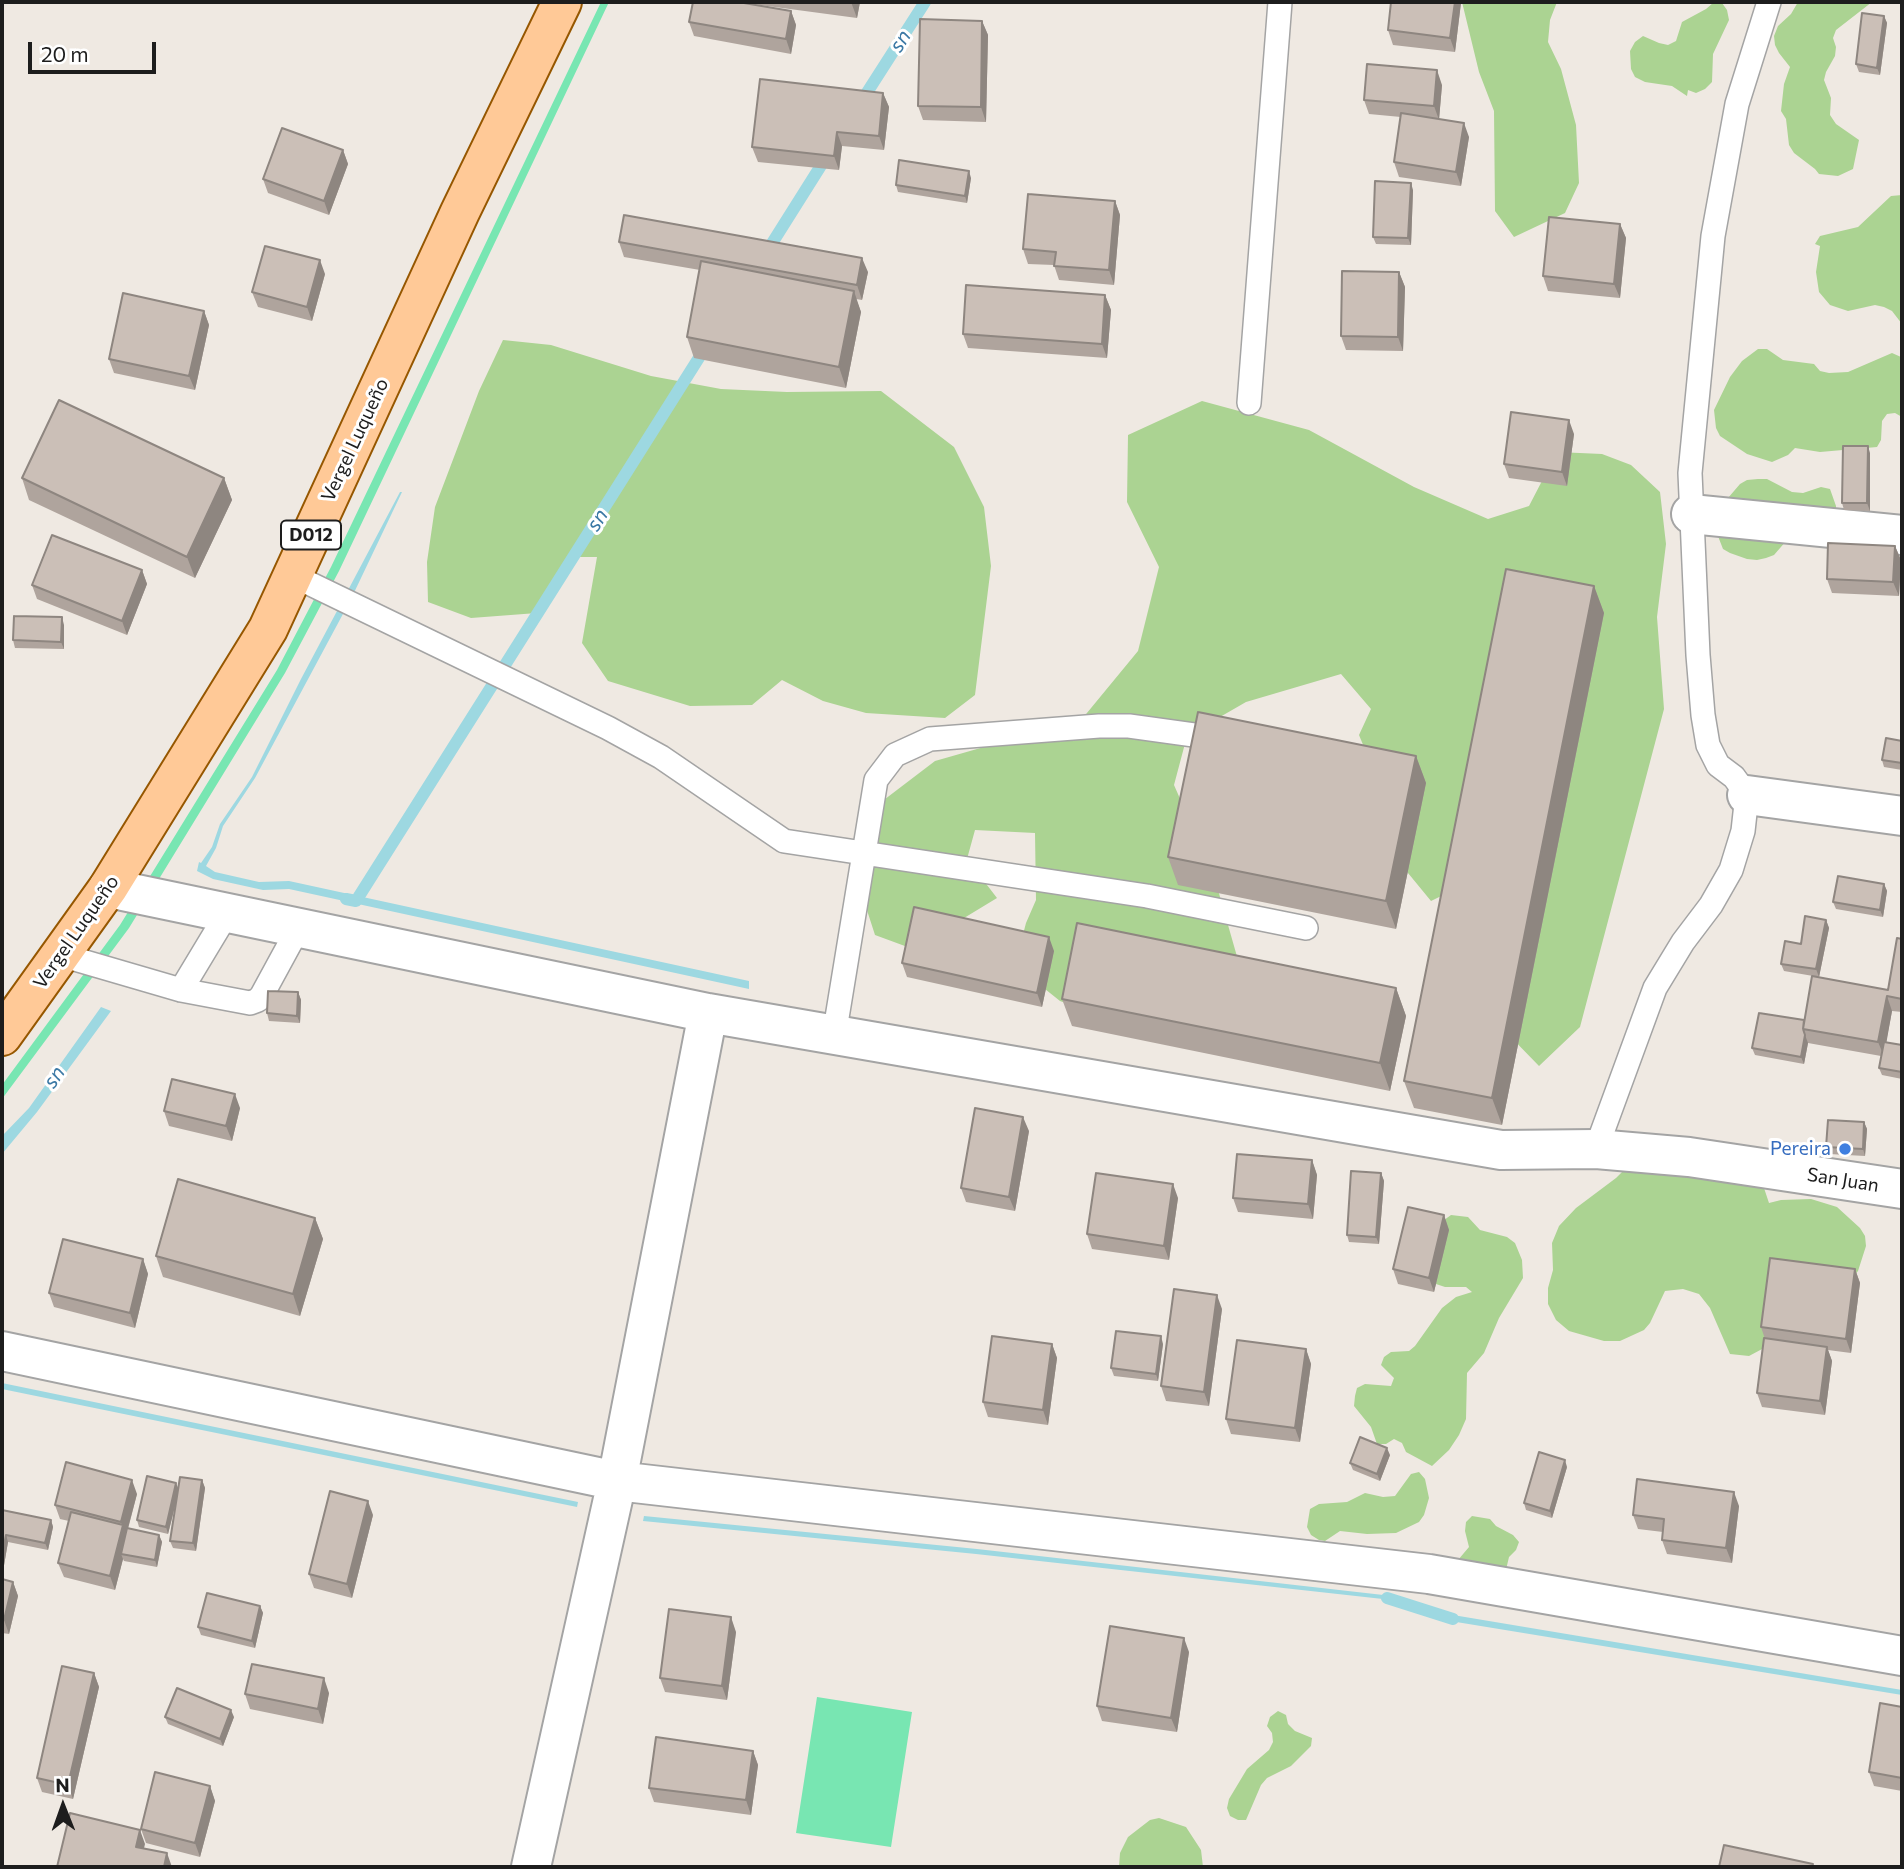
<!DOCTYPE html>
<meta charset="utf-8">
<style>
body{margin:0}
#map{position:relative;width:1904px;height:1869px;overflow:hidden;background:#efe9e2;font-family:Commissioner,sans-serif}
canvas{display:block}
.frame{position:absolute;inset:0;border:4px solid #1d1d1d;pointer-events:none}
.north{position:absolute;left:28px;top:1771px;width:70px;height:70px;-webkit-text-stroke:5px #fff;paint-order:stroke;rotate:359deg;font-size:19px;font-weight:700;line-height:28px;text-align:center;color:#1d1d1d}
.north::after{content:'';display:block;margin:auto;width:24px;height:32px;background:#1d1d1d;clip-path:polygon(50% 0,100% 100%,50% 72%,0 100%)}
.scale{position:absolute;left:28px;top:42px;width:128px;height:32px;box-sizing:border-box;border:4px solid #1d1d1d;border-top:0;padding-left:9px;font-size:21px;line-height:24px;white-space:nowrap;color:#1d1d1d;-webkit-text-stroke:5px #fff;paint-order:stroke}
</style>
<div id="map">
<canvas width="1904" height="1869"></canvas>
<div class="frame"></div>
<div class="north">N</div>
<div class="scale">20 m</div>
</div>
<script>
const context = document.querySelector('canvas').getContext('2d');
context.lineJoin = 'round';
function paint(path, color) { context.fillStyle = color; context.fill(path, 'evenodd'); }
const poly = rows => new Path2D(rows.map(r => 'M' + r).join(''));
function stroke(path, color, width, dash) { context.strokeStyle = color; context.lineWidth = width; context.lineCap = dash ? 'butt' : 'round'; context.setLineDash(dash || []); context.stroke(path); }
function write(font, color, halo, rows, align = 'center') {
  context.font = font + ' Commissioner,sans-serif'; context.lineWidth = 6; context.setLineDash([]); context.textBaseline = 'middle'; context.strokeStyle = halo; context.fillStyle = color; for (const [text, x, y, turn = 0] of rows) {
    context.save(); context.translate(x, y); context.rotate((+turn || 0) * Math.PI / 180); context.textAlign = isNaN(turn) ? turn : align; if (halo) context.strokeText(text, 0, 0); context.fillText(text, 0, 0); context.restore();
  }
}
paint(poly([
 [1462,2,1557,2,1550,20,1548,42,1561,69,1576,125,1579,183,1565,213,1514,237,1495,211,1494,111,1479,72],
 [1798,2,1872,2,1836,30,1833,38,1836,47,1835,56,1826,72,1824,80,1831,98,1830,115,1836,124,1859,140,1853,169,1838,176,1819,174,1815,169,1794,153,1789,145,1786,119,1781,111,1784,84,1790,67,1779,53,1775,45,1774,36,1778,26,1791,14],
 [1713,3,1722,3,1727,10,1729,20,1713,54,1712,82,1705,89,1696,93,1688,90,1687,96,1672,86,1645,82,1635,77,1631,69,1630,51,1635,42,1643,36,1659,43,1668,45,1676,41,1682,22,1706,9],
 [1902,195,1902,324,1892,311,1884,307,1875,305,1848,311,1830,305,1819,292,1816,272,1820,246,1815,244,1820,236,1858,227,1891,196],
 [503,340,551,345,651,376,721,389,787,392,881,391,954,447,984,507,991,566,975,695,945,718,866,713,823,701,782,680,752,705,690,706,608,681,582,643,597,557,568,557,537,613,471,618,428,602,427,562,435,507,479,391],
 [1758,349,1767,349,1783,360,1814,364,1820,371,1829,373,1848,372,1892,353,1901,357,1902,417,1895,413,1887,414,1882,421,1881,440,1877,447,1820,452,1795,448,1788,455,1772,462,1747,454,1720,436,1716,428,1714,410,1730,377,1742,361],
 [1202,401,1309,430,1414,487,1488,519,1529,506,1557,452,1602,454,1631,465,1660,492,1666,544,1657,617,1664,709,1580,1027,1539,1066,1504,1030,1474,880,1431,901,1385,845,1385,798,1359,735,1371,709,1341,674,1246,702,1187,736,1174,785,1214,876,1238,960,1099,1015,1060,1001,1015,965,1026,923,1036,900,1035,833,975,830,967,859,997,898,913,949,875,935,864,901,872,809,935,761,1082,719,1138,651,1159,567,1127,502,1128,435],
 [1758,479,1767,479,1792,492,1803,493,1821,487,1830,489,1836,506,1836,515,1787,540,1774,555,1766,558,1757,560,1747,559,1730,553,1723,549,1716,531,1722,505,1740,484,1747,480],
 [1631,1163,1763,1185,1769,1203,1781,1200,1811,1199,1837,1207,1860,1228,1865,1236,1866,1246,1858,1271,1853,1277,1773,1317,1764,1348,1749,1356,1730,1354,1710,1308,1699,1294,1683,1289,1665,1291,1650,1323,1644,1330,1620,1341,1604,1341,1569,1331,1556,1320,1548,1304,1548,1288,1553,1270,1552,1243,1559,1226,1576,1208,1616,1178],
 [1451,1215,1468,1217,1480,1230,1507,1237,1515,1243,1522,1260,1523,1278,1499,1318,1484,1353,1467,1373,1466,1419,1459,1435,1449,1450,1432,1466,1406,1452,1402,1443,1394,1439,1386,1444,1377,1444,1371,1427,1354,1406,1355,1396,1357,1388,1365,1384,1391,1386,1394,1378,1381,1365,1384,1357,1391,1352,1409,1351,1415,1346,1442,1308,1456,1297,1472,1292,1466,1287,1445,1287,1436,1284,1429,1231],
 [1419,1472,1425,1479,1429,1498,1424,1515,1419,1522,1396,1533,1367,1534,1340,1531,1325,1541,1319,1540,1311,1535,1307,1527,1310,1509,1319,1504,1347,1502,1365,1493,1383,1497,1395,1496,1411,1474],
 [1472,1516,1490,1519,1496,1526,1513,1535,1519,1542,1516,1550,1509,1557,1505,1574,1458,1560,1469,1547,1465,1531,1466,1522],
 [1278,1711,1286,1715,1288,1724,1295,1731,1312,1738,1311,1746,1291,1766,1267,1778,1261,1785,1246,1820,1238,1820,1230,1816,1227,1808,1229,1799,1247,1769,1269,1750,1273,1742,1272,1733,1267,1726,1270,1717],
 [1159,1818,1186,1827,1201,1850,1203,1867,1119,1867,1120,1853,1128,1837,1150,1820]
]), '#abd392');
paint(poly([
 [601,2,609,2,339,571,285,673,129,928,2,1099,2,1085,120,925,277,670,331,567],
 [817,1697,912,1712,891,1847,796,1833]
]), '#78e6b2');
paint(poly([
 [400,492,402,492,351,599,255,778,223,826,216,848,206,866,215,872,259,882,289,881,749,981,749,989,289,889,263,890,213,879,197,871,199,862,201,863,212,847,220,824,252,777,301,679],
 [101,1007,111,1011,37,1112,2,1154,3,1135,29,1108],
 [2,1383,578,1502,577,1507,2,1389],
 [644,1516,977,1549,1401,1597,1401,1601,976,1554,643,1521],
 [1441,1613,1902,1690,1902,1695,1438,1619]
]), '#9dd8e1');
stroke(poly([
 [859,105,925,2],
 [764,256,827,156],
 [346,899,356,901,707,345],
 [1387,1598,1453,1619]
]), '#9dd8e1', 12);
const lane = poly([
 [1249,403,1280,2],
 [292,575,608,728,661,757,784,841,1147,896,1306,928],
 [61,955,181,990,250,1003,258,1000,262,995,299,927],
 [181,990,228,912],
 [834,1036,876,780,895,755,930,739,1099,726,1129,726,1223,739],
 [1596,1149,1655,988,1683,942,1711,905,1731,870,1743,831,1747,795,1734,777,1718,765,1708,745,1703,715,1698,655,1690,473,1713,236,1737,104,1769,2]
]);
const street = poly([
 [1691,514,1902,535],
 [1747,795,1902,816],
 [108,888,708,1013,1501,1150,1596,1149,1689,1157,1902,1189],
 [2,1351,617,1481,1429,1574,1902,1656],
 [531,1867,617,1481,708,1013]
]);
const primary = poly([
 [2,1036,108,888,268,629,460,212,562,2]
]);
stroke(lane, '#a4a4a4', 26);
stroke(street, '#a4a4a4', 42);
stroke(primary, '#965700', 42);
stroke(lane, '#fff', 23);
stroke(street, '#fff', 38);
stroke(primary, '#ffc997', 38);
paint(poly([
 [744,2,860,2,857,18,745,3],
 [1391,2,1461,2,1455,52,1393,45,1388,30],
 [791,11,796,25,791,54,694,36,689,22],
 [1884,16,1887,23,1880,75,1859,72,1856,64],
 [982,21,988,35,986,122,923,120,918,106],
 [1442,85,1439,119,1469,137,1461,186,1399,177,1394,162,1401,117,1369,114,1364,100],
 [883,93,889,107,884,150,842,146,839,170,758,162,752,147],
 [343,150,348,164,329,215,268,193,263,179],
 [971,178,967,203,898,192,896,185],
 [1413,190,1411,245,1376,244,1373,237],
 [1115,201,1120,215,1114,285,1059,280,1054,265,1028,264,1023,249],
 [1620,224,1626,238,1620,298,1548,291,1543,276],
 [619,242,868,272,862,300,856,299,861,312,846,388,694,358,687,337,700,270,624,257],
 [1399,272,1405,287,1403,351,1346,350,1341,336],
 [325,274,312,321,258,307,252,292],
 [1105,295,1111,310,1107,358,968,348,963,334],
 [204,311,209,325,195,390,114,373,109,359],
 [1574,434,1567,486,1509,478,1504,464],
 [1870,453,1870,511,1844,510,1842,503],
 [22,478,224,478,232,500,195,578,29,500],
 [1895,546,1901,560,1899,596,1832,593,1827,579],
 [142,570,147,584,127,635,37,599,32,585],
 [1594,586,1604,613,1502,1125,1414,1108,1404,1081],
 [64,625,64,649,15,648,13,640],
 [1902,741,1902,770,1884,767,1882,760],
 [1416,756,1426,783,1396,929,1178,885,1168,857],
 [1884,884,1887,891,1883,917,1836,909,1833,902],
 [1826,920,1829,928,1819,977,1784,971,1781,964],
 [1902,939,1902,1012,1892,1011,1886,1042,1902,1045,1902,1079,1882,1075,1879,1068,1881,1056,1808,1043,1804,1064,1755,1055,1752,1048,1804,1020,1888,990],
 [1054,951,1042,1007,907,977,902,963],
 [1396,988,1406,1016,1390,1091,1072,1026,1062,999],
 [298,992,301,1000,300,1023,269,1021,267,1013],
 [240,1108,232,1141,169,1126,164,1111],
 [1864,1122,1867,1129,1865,1156,1829,1154,1826,1147],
 [1029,1131,1015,1211,966,1202,961,1188],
 [1312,1160,1317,1175,1313,1219,1238,1212,1233,1198],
 [1381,1173,1384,1181,1379,1244,1349,1242,1347,1235],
 [1178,1198,1169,1260,1092,1249,1087,1234],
 [1444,1215,1449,1230,1434,1292,1398,1284,1393,1269],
 [315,1218,323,1239,300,1316,163,1277,156,1256],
 [143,1259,148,1274,135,1328,54,1307,49,1293],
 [1855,1269,1860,1283,1851,1353,1828,1350,1832,1361,1825,1415,1762,1407,1757,1393,1765,1339,1761,1327],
 [1222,1309,1209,1406,1166,1401,1161,1386],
 [1052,1344,1057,1358,1048,1425,988,1417,983,1402],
 [1163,1344,1158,1381,1114,1376,1111,1368],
 [1306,1349,1311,1364,1300,1442,1231,1434,1226,1419],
 [1390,1455,1380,1481,1353,1470,1350,1463],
 [1567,1467,1552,1518,1526,1510,1524,1503],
 [202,1480,205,1488,196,1551,173,1548,170,1541,177,1499,168,1534,139,1527,137,1520,178,1489],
 [137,1494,128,1529,159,1535,162,1542,157,1567,124,1561,123,1559,115,1590,64,1577,58,1563,69,1521,60,1519,55,1505],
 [1739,1506,1732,1563,1667,1554,1662,1540,1663,1532,1638,1529,1633,1515],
 [2,1510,51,1520,53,1527,48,1550,8,1542,2,1577],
 [373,1515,352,1598,314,1588,309,1574],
 [2,1579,13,1582,18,1596,9,1634,2,1633],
 [260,1606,263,1613,255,1648,201,1635,198,1627],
 [736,1632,727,1700,665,1692,660,1678],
 [1189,1652,1177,1732,1102,1721,1097,1706],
 [94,1673,99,1687,73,1799,42,1792,37,1778],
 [329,1693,323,1724,250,1709,245,1694],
 [1902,1707,1902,1791,1874,1786,1869,1772],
 [165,1717,234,1717,223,1746,168,1724],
 [753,1751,758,1765,751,1815,654,1802,649,1788],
 [210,1786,215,1801,200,1857,146,1843,141,1829]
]), '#afa49d');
paint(poly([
 [851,2,860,2,857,18],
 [1455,2,1461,2,1461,3,1455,52,1450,38],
 [791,11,796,25,791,54,786,39],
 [1884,16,1887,23,1880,75,1877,68],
 [982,21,988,35,986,122,981,107],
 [1437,70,1442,85,1439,120,1434,106],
 [883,93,889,107,884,150,879,136],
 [1464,123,1469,137,1461,186,1456,172],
 [837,132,842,146,839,170,834,156],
 [343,150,348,164,329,215,324,201],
 [969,171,971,178,967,203,965,196],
 [1411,183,1413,190,1411,245,1408,238],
 [1115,201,1120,215,1114,285,1109,270],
 [1620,224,1626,238,1620,298,1614,284],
 [862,258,868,272,862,300,857,285],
 [320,260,325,274,312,321,307,307],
 [1399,272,1405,287,1403,351,1398,337],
 [854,291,861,312,846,388,839,367],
 [1105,295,1111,310,1107,358,1102,344],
 [204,311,209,325,195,390,189,376],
 [1569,420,1574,434,1567,486,1562,472],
 [1868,446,1870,453,1870,511,1867,503],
 [224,478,232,500,195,578,187,557],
 [1895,546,1901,560,1899,596,1893,582],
 [142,570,147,584,127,635,122,621],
 [1594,586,1604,613,1502,1125,1492,1098],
 [62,617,64,625,64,649,61,642],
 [1416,756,1426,783,1396,929,1386,901],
 [1884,884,1887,891,1883,917,1880,910],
 [1826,920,1829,928,1819,977,1816,969],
 [1049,937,1054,951,1042,1007,1037,993],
 [1396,988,1406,1016,1390,1091,1380,1063],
 [298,992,301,1000,300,1023,297,1016],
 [1887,996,1892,1011,1884,1056,1878,1042],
 [1805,1035,1808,1043,1804,1064,1801,1057],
 [235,1094,240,1108,232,1141,226,1126],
 [1023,1117,1029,1131,1015,1211,1009,1197],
 [1864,1122,1867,1129,1865,1156,1863,1149],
 [1312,1160,1317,1175,1313,1219,1308,1204],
 [1381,1173,1384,1181,1379,1244,1376,1237],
 [1173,1184,1178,1198,1169,1260,1164,1246],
 [1444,1215,1449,1230,1434,1292,1429,1278],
 [315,1218,323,1239,300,1316,293,1294],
 [143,1259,148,1274,135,1328,130,1313],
 [1855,1269,1860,1283,1851,1353,1846,1339],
 [1217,1295,1222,1309,1209,1406,1204,1392],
 [1161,1336,1163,1344,1158,1381,1156,1374],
 [1052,1344,1057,1358,1048,1425,1043,1410],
 [1827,1347,1832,1361,1825,1415,1820,1401],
 [1306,1349,1311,1364,1300,1442,1295,1428],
 [1387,1448,1390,1455,1380,1481,1377,1474],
 [1565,1460,1567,1467,1552,1518,1550,1511],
 [132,1480,137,1494,121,1554,123,1559,115,1590,110,1576,122,1526,121,1522],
 [202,1480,205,1488,196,1551,193,1543],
 [176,1483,179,1490,168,1534,166,1527],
 [1734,1492,1739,1506,1732,1563,1726,1548],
 [368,1501,373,1515,352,1598,347,1584],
 [51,1520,53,1527,48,1550,45,1543],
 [6,1535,8,1542,2,1577,2,1556],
 [159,1535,162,1542,157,1567,155,1560],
 [13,1582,18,1596,9,1634,4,1620],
 [260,1606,263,1613,255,1648,252,1641],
 [731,1617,736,1632,727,1700,722,1686],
 [1184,1638,1189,1652,1177,1732,1171,1718],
 [94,1673,99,1687,73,1799,68,1785],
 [324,1678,329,1693,323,1724,318,1709],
 [231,1710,234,1717,223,1746,220,1739],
 [753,1751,758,1765,751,1815,746,1800],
 [210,1786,215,1801,200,1857,195,1843],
 [140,1830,145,1844,141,1861,136,1847],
 [167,1853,172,1867,164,1867]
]), '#8e8680');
const building = poly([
 [693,2,738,2,791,11,786,39,689,22,693,2],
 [1391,2,1455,2,1450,38,1388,30,1391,2],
 [1862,13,1884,16,1877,68,1856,64,1862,13],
 [920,19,982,21,981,107,918,106,920,19],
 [1367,64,1437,70,1434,106,1364,100,1367,64],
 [760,79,883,93,879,136,837,132,834,156,752,147,760,79],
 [1401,113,1464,123,1456,172,1394,162,1401,113],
 [282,128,343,150,324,201,263,179,282,128],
 [899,160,969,171,965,196,896,185,899,160],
 [1375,181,1411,183,1408,238,1373,237,1375,181],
 [1028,194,1115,201,1109,270,1054,266,1056,252,1023,249,1028,194],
 [624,215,862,258,857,285,619,242,624,215],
 [1549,217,1620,224,1614,284,1543,276,1549,217],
 [265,246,320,260,307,307,252,292,265,246],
 [701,261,854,291,839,367,687,337,701,261],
 [1342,271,1399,272,1398,337,1341,336,1342,271],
 [966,285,1105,295,1102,344,963,334,966,285],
 [123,293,204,311,189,376,109,359,123,293],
 [59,400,224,478,187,557,22,478,59,400],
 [1511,412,1569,420,1562,472,1504,464,1511,412],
 [1843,446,1868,446,1867,503,1842,503,1843,446],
 [52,535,142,570,122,621,32,585,52,535],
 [1828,543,1895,546,1893,582,1827,579,1828,543],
 [1506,569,1594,586,1492,1098,1404,1081,1506,569],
 [14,616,62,617,61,642,13,640,14,616],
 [1198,712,1416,756,1386,901,1168,857,1198,712],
 [1886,738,1902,741,1902,763,1882,760,1886,738],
 [1838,876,1884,884,1880,910,1833,902,1838,876],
 [914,907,1049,937,1037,993,902,963,914,907],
 [1805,916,1826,920,1816,969,1781,964,1785,941,1801,944,1805,916],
 [1077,923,1396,988,1380,1063,1062,999,1077,923],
 [1897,938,1902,939,1902,999,1887,996,1878,1042,1803,1029,1812,976,1888,990,1897,938],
 [268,991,298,992,297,1016,267,1013,268,991],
 [1759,1013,1804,1020,1803,1029,1805,1035,1801,1057,1752,1048,1759,1013],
 [1884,1042,1902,1045,1902,1072,1879,1068,1884,1042],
 [172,1079,235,1094,226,1126,164,1111,172,1079],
 [975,1108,1023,1117,1009,1197,961,1188,975,1108],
 [1828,1120,1864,1122,1863,1149,1826,1147,1828,1120],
 [1237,1154,1312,1160,1308,1204,1233,1198,1237,1154],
 [1351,1171,1381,1173,1376,1237,1347,1235,1351,1171],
 [1096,1173,1173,1184,1164,1246,1087,1234,1096,1173],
 [178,1179,315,1218,293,1294,156,1256,178,1179],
 [1408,1207,1444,1215,1429,1278,1393,1269,1408,1207],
 [63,1239,143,1259,130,1313,49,1293,63,1239],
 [1770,1258,1855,1269,1846,1339,1761,1327,1770,1258],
 [1174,1289,1217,1295,1204,1392,1161,1386,1174,1289],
 [1116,1331,1161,1336,1156,1374,1111,1368,1116,1331],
 [992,1336,1052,1344,1043,1410,983,1402,992,1336],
 [1764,1338,1827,1347,1820,1401,1757,1393,1764,1338],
 [1237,1340,1306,1349,1295,1428,1226,1419,1237,1340],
 [1360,1437,1387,1448,1377,1474,1350,1463,1360,1437],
 [1539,1452,1565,1460,1550,1511,1524,1503,1539,1452],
 [66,1462,132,1480,121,1522,55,1505,66,1462],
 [147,1476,176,1483,166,1527,137,1520,147,1476],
 [180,1477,202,1480,193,1543,170,1541,180,1477],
 [1637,1479,1734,1492,1726,1548,1662,1540,1664,1519,1633,1515,1637,1479],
 [330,1491,368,1501,347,1584,309,1574,330,1491],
 [2,1510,51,1520,45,1543,6,1535,2,1556,2,1510],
 [71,1512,123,1525,110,1576,58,1563,71,1512],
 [127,1528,159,1535,155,1560,121,1554,127,1528],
 [2,1579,13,1582,4,1620,2,1620,2,1579],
 [207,1593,260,1606,252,1641,198,1627,207,1593],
 [669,1609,731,1617,722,1686,660,1678,669,1609],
 [1110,1626,1184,1638,1171,1718,1097,1706,1110,1626],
 [252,1664,324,1678,318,1709,245,1694,252,1664],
 [62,1666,94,1673,68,1785,37,1778,62,1666],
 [177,1688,231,1710,220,1739,165,1717,177,1688],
 [1880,1703,1902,1707,1902,1778,1869,1772,1880,1703],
 [656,1737,753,1751,746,1800,649,1788,656,1737],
 [155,1772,210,1786,195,1843,141,1829,155,1772],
 [70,1813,140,1830,136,1847,167,1853,164,1867,57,1867,70,1813],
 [1724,1845,1813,1864,1812,1867,1719,1867,1724,1845]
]);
paint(building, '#cbbfb7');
stroke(building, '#8e8680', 2);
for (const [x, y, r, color] of [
 [1845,1149,7,"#3f7fe0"]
]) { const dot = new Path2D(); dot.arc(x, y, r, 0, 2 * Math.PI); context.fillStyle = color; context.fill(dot); stroke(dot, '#fff', 2.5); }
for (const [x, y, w] of [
 [311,535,60]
]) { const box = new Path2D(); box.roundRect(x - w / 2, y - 14.5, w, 29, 5); context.fillStyle = '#fff'; context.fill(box); stroke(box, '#1d1d1d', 2); }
write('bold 18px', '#1d1d1d', null, [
 ["D012",311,535]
]);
write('19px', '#1d1d1d', '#fff', [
 ["Vergel Luqueño",355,440,-65],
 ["Vergel Luqueño",76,932,-55],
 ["San Juan",1843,1180,9]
]);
write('19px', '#366cbe', '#fff', [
 ["Pereira",1831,1149]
], 'right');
write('italic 21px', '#3c79a5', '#fff', [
 ["sn",900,41,-58],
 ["sn",597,520,-58],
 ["sn",54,1077,-56]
]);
</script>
